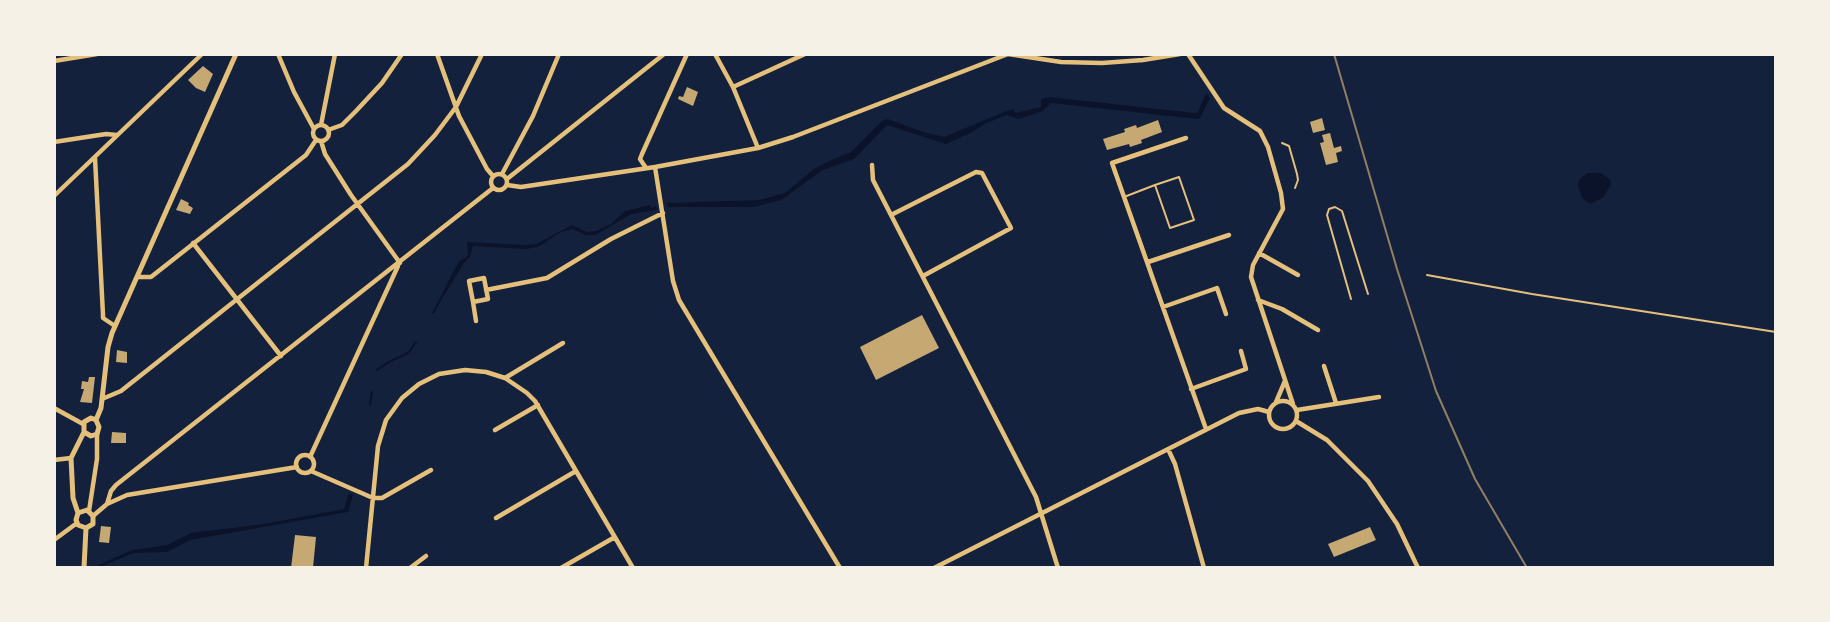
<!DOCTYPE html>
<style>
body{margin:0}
#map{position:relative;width:1830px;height:622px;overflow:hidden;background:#14213d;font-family:"Fira Sans",sans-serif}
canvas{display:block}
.frame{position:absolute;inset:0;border:56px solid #f6f1e7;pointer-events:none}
</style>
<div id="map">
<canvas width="1830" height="622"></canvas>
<div class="frame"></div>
</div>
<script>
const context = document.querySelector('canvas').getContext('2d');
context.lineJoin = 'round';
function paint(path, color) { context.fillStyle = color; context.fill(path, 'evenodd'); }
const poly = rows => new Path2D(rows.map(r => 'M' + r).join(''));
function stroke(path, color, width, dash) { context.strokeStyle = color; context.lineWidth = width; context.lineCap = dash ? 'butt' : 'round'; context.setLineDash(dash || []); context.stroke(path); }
paint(poly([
 [1206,93,1210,98,1200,118,1197,119,1051,103,1043,111,1019,119,1007,115,984,124,973,132,946,144,887,125,854,159,823,170,781,200,754,207,668,207,667,203,759,200,785,193,814,169,829,161,851,152,882,121,888,119,923,132,944,137,1004,112,1014,109,1015,113,1041,107,1041,99,1050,97,1195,113,1198,112],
 [1587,173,1600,173,1610,179,1611,184,1604,197,1590,204,1582,198,1578,185,1579,180],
 [650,205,651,208,656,206,657,210,632,214,595,235,585,235,573,229,561,232,538,247,525,249,473,246,470,257,464,263,433,313,452,274,460,260,466,258,468,253,467,242,525,245,536,244,572,225,587,232,596,231,611,224,625,211],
 [349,493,353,495,348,512,190,540,167,552,133,553,98,568,92,568,132,550,167,545,191,533,264,524,344,509]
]), '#0b132b');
stroke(poly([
 [433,313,441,298],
 [377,370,387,363,408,353,416,342],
 [370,405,372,392]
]), '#0b132b', 2);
paint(poly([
 [203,66,213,74,205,92,196,88,188,80],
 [687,87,698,92,693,106,678,99,679,96,683,97],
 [1322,118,1325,130,1313,133,1310,122],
 [1158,120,1162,132,1141,140,1142,143,1130,147,1129,144,1107,150,1103,139,1125,132,1124,129,1136,125,1137,128],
 [1330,133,1334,148,1341,146,1342,151,1336,153,1338,162,1326,165,1320,143,1324,142,1322,135],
 [181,199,189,203,188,205,193,208,190,214,176,210],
 [922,315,939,348,876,380,860,347],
 [117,350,127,352,127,363,116,362],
 [89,377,95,377,92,403,80,402,84,389,81,389,82,381,88,382],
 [112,432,126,433,126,443,111,443],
 [101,526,111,527,109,543,99,542],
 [1370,527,1376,540,1334,557,1328,544],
 [295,535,316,537,313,568,291,568]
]), '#c6a872');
stroke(poly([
 [1427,275,1532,294,1776,332]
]), '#e5c07b', 2);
stroke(poly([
 [1282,143,1289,146,1297,174,1298,180,1295,188],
 [1124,197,1155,185,1179,177,1194,220,1170,228,1155,185],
 [1351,299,1327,215,1329,209,1335,207,1342,211,1368,294]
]), '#e5c07b', 2);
stroke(poly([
 [278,54,294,92,314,129],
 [437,54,459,116,487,169,493,176],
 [715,54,733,87,758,148],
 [1008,54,1061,62,1102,63,1143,60,1180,54],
 [1188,54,1224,108,1260,131,1268,147,1281,193,1283,209,1253,265,1251,277,1293,404],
 [54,61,97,54],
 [733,87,805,54],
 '313 133a8 8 0 1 1 16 0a8 8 0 1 1-16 0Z',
 [321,125,335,54],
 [328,130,342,125,356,111,382,83,402,54],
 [1186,138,1112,163,1206,429],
 [321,141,325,154,351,195,400,263],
 [54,142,106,134,117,135],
 [95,158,103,315,103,318,115,326],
 [872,165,873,180,1036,497,1058,568],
 [655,167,673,281,679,300,840,568],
 [646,168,640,159,642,154,687,54],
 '491 182a8 8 0 1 1 16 0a8 8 0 1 1-16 0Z',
 [502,174,533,116,559,54],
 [507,179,664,54],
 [507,185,521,187,655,167,758,148,793,137,1008,54],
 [54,196,202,54],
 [891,215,976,172,982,173,1011,228,923,276],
 [193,243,281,356],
 [1259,253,1298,275],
 [1148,262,1229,235],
 [137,277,151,277,306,155,316,140],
 [484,278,488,299,473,302,469,281,484,278],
 [486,290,547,278,611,239,663,213],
 [1258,300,1282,309,1318,330],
 [473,302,476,321],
 [1163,307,1217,288,1226,314],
 [1324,366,1336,403],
 [505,378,563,343],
 [1191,389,1246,369,1241,351],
 [102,399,121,391,408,164,435,135,456,107,482,54],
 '1269 415a14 14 0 1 1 28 0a14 14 0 1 1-28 0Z',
 [1276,402,1285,381],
 [54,408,83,424],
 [1297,410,1379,397],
 [1296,421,1327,440,1368,481,1397,524,1418,568],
 [495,430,538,405],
 [1168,449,1175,464,1204,568],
 '296 464a9 9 0 1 1 18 0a9 9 0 1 1-18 0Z',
 [310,457,398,266],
 [54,460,71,458],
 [311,471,373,498,382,498,431,470],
 [107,504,111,491,116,485,493,188],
 [89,511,97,459,97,434],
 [93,516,107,504,127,495,297,467],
 [496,518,576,471],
 [54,540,77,523],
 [366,568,378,446,386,420,402,398,419,384,439,374,465,370,486,372,505,378,527,393,535,401,633,568],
 [410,568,426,556],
 [561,568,615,537],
 [934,568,1239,413,1258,409,1269,412]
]), '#e5c07b', 4.5);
stroke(poly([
 [96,420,101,408,108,347,112,333,236,54],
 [84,432,91,436,97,434,99,427,96,420],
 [78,513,87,510,93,516,93,524,86,528],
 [86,528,78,525,76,520,78,513,73,498,71,458,84,432,84,422,91,418,96,420],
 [84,568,86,528]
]), '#e5c07b', 5);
stroke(poly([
 [1334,54,1397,269,1436,391,1475,479,1527,568]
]), '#918062', 2);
</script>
